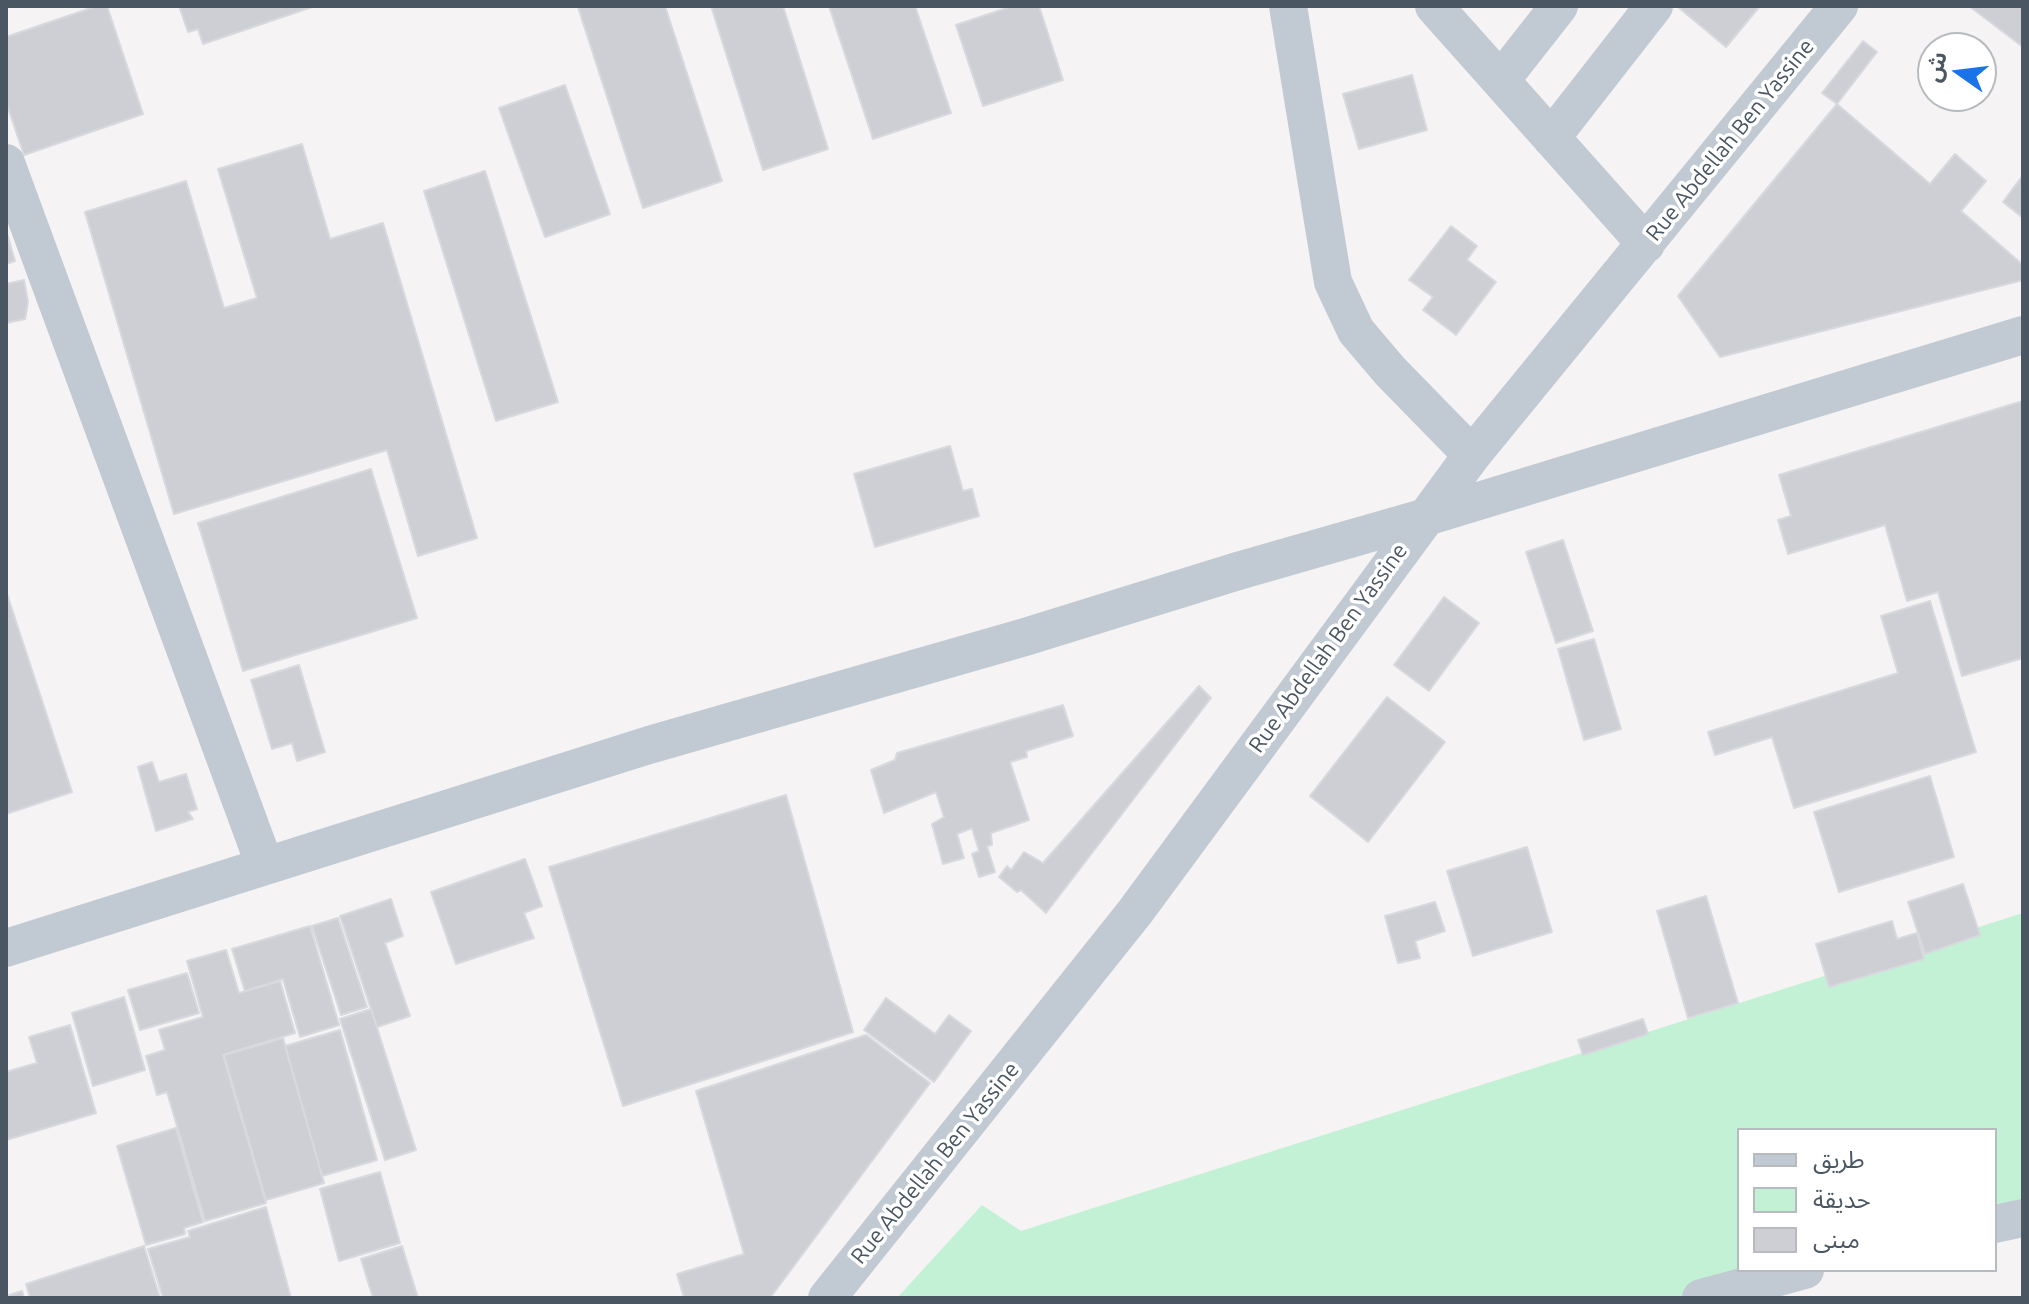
<!DOCTYPE html>
<meta charset="utf-8">
<style>
body{margin:0}
#map{position:relative;width:2029px;height:1304px;overflow:hidden;background:#f5f3f3;font-family:Ubuntu,"Noto Sans Arabic",sans-serif}
canvas{display:block}
.frame{position:absolute;inset:0;border:8px solid #4a5661;pointer-events:none}
.legend{position:absolute;left:1737px;top:1128px;width:260px;height:144px;box-sizing:border-box;background:#fff;border:2px solid #b7bbc0;margin:0;padding:10px 14px;list-style:none;font-size:24px;color:#4a5661}
.legend li{display:flex;align-items:center;gap:16px;height:40px}
.legend b{width:40px;border:2px solid #b7bbc0}
.north{position:absolute;left:1917px;top:32px;width:80px;height:80px;box-sizing:border-box;background:#fff;border:2px solid #b7bbc0;border-radius:50%;rotate:284deg;font-size:22px;font-weight:700;line-height:32px;text-align:center;color:#4a5661}
.north::after{content:'';display:block;margin:auto;width:28px;height:36px;background:#1a73e8;clip-path:polygon(50% 0,100% 100%,50% 72%,0 100%)}
</style>
<div id="map">
<canvas width="2029" height="1304"></canvas>
<div class="frame"></div>
<ul class="legend">
<li><b style="height:10px;background:#c1cad2"></b>طريق</li>
<li><b style="height:22px;background:#c3f1d5"></b>حديقة</li>
<li><b style="height:22px;background:#cdcfd5"></b>مبنى</li>
</ul>
<div class="north">ش</div>
</div>
<script>
const context = document.querySelector('canvas').getContext('2d');
context.lineJoin = 'round';
function paint(path, color) { context.fillStyle = color; context.fill(path, 'evenodd'); }
const poly = rows => new Path2D(rows.map(r => 'M' + r).join(''));
function stroke(path, color, width, dash) { context.strokeStyle = color; context.lineWidth = width; context.lineCap = dash ? 'butt' : 'round'; context.setLineDash(dash || []); context.stroke(path); }
function write(font, color, halo, rows, align = 'center') {
  context.font = font + ' Ubuntu,sans-serif'; context.lineWidth = 7; context.setLineDash([]); context.textBaseline = 'middle'; context.strokeStyle = halo; context.fillStyle = color; for (const [text, x, y, turn = 0] of rows) {
    context.save(); context.translate(x, y); context.rotate((+turn || 0) * Math.PI / 180); context.textAlign = isNaN(turn) ? turn : align; if (halo) context.strokeText(text, 0, 0); context.fillText(text, 0, 0); context.restore();
  }
}
paint(poly([
 [2023,913,2023,1206,1995,1214,1995,1130,1739,1130,1739,1270,1783,1270,1677,1298,897,1298,982,1205,1021,1231]
]), '#c3f1d5');
const building = poly([
 [97,6,107,6,143,114,24,155,6,102,6,37,97,6],
 [179,6,312,6,312,7,203,44,198,29,188,32,179,6],
 [581,6,665,6,722,181,643,208,578,7,581,6],
 [711,6,783,6,828,149,763,170,711,6],
 [829,6,915,6,951,113,873,139,829,6],
 [1013,6,1039,6,1063,80,983,106,956,25,1013,6],
 [1679,6,1760,6,1726,47,1678,7,1679,6],
 [1969,6,2023,6,2023,47,1969,6],
 [1863,41,1877,52,1837,104,1822,93,1863,41],
 [1412,75,1427,130,1359,149,1343,94,1412,75],
 [565,85,610,214,545,237,499,108,565,85],
 [1837,104,1930,184,1955,154,1986,181,1961,211,2023,265,2023,280,1720,357,1678,296,1837,104],
 [302,144,330,239,383,223,477,538,418,556,387,450,174,514,85,212,186,181,224,308,257,298,218,169,302,144],
 [485,171,558,402,496,421,424,191,485,171],
 [2023,175,2023,218,2003,202,2023,175],
 [1451,226,1477,246,1467,260,1496,282,1456,335,1423,310,1433,297,1409,280,1451,226],
 [6,230,15,261,6,264,6,230],
 [24,280,28,302,25,319,6,323,6,284,24,280],
 [2023,401,2023,658,1962,676,1938,592,1907,601,1885,525,1788,554,1778,520,1791,516,1779,475,2023,401],
 [950,446,963,491,972,489,979,516,875,547,854,474,950,446],
 [371,469,417,618,243,671,198,523,371,469],
 [1563,540,1593,631,1556,643,1526,552,1563,540],
 [6,591,72,792,6,814,6,591],
 [1444,597,1479,623,1429,691,1394,665,1444,597],
 [1930,601,1976,752,1794,808,1772,737,1715,755,1708,732,1898,673,1881,616,1930,601],
 [1594,639,1621,729,1584,740,1558,649,1594,639],
 [299,665,325,752,297,761,292,743,272,749,251,680,299,665],
 [1199,686,1211,698,1046,913,1021,890,1017,892,999,877,1007,866,1011,870,1024,852,1043,863,1199,686],
 [1387,697,1445,742,1368,842,1310,796,1387,697],
 [1063,705,1073,736,1026,751,1027,757,1010,762,1029,820,991,833,992,845,987,846,995,872,979,877,972,854,979,851,972,828,957,834,964,858,943,864,932,824,944,817,936,792,884,813,871,770,895,760,897,753,1063,705],
 [152,762,159,782,186,774,197,809,188,812,193,819,156,831,138,767,152,762],
 [1930,776,1954,857,1839,892,1814,812,1930,776],
 [786,795,853,1032,623,1106,549,867,786,795],
 [1527,847,1552,932,1473,956,1447,871,1527,847],
 [525,859,542,906,524,913,534,938,456,964,431,892,525,859],
 [1963,884,1980,935,1925,954,1908,902,1963,884],
 [1706,896,1738,1003,1688,1018,1657,911,1706,896],
 [391,899,403,936,385,943,410,1016,377,1027,340,916,391,899],
 [1435,902,1445,931,1415,941,1420,958,1398,963,1385,916,1435,902],
 [338,918,367,1007,341,1015,312,926,338,918],
 [1892,921,1897,939,1917,933,1924,959,1829,987,1816,944,1892,921],
 [310,926,339,1025,300,1037,283,979,245,991,232,949,310,926],
 [226,950,239,993,280,981,295,1033,223,1055,266,1203,205,1221,167,1092,157,1095,146,1056,165,1050,159,1030,203,1017,187,961,226,950],
 [187,973,199,1013,140,1030,128,990,187,973],
 [124,997,145,1070,93,1086,72,1013,124,997],
 [886,998,935,1034,949,1015,971,1031,934,1082,864,1030,886,998],
 [371,1009,416,1150,385,1160,340,1019,371,1009],
 [1643,1019,1648,1034,1583,1055,1578,1040,1643,1019],
 [70,1025,96,1113,6,1140,6,1072,37,1063,29,1037,70,1025],
 [340,1030,377,1160,322,1176,285,1046,340,1030],
 [866,1035,930,1083,770,1298,684,1298,677,1274,744,1254,696,1091,866,1035],
 [283,1038,324,1183,266,1200,224,1055,283,1038],
 [176,1128,203,1222,184,1228,185,1234,146,1245,117,1146,176,1128],
 [380,1172,400,1243,339,1261,320,1189,380,1172],
 [266,1207,291,1298,163,1298,148,1249,190,1237,188,1231,266,1207],
 [144,1246,160,1298,30,1298,26,1284,144,1246],
 [402,1246,418,1298,373,1298,361,1259,402,1246],
 [22,1291,24,1298,6,1298,6,1296,22,1291]
]);
paint(building, '#cdcfd5');
stroke(building, '#d7d9de', 2);
stroke(poly([
 [1288,6,1333,282,1356,331,1390,371,1472,455],
 [1434,6,1646,244],
 [1501,80,1559,6],
 [1551,138,1654,6],
 [6,163,265,866],
 [6,948,649,745,1025,637,1238,571,1423,518,2023,335],
 [1995,1224,2023,1218],
 [827,1298,1135,912,1472,455,1839,6],
 [1701,1298,1805,1270]
]), '#c1cad2', 38);
write('22px', '#4a5661', '#fff', [
 ["Rue Abdellah Ben Yassine",1730,140,-51],
 ["Rue Abdellah Ben Yassine",1328,648,-54],
 ["Rue Abdellah Ben Yassine",935,1163,-51]
]);
</script>
